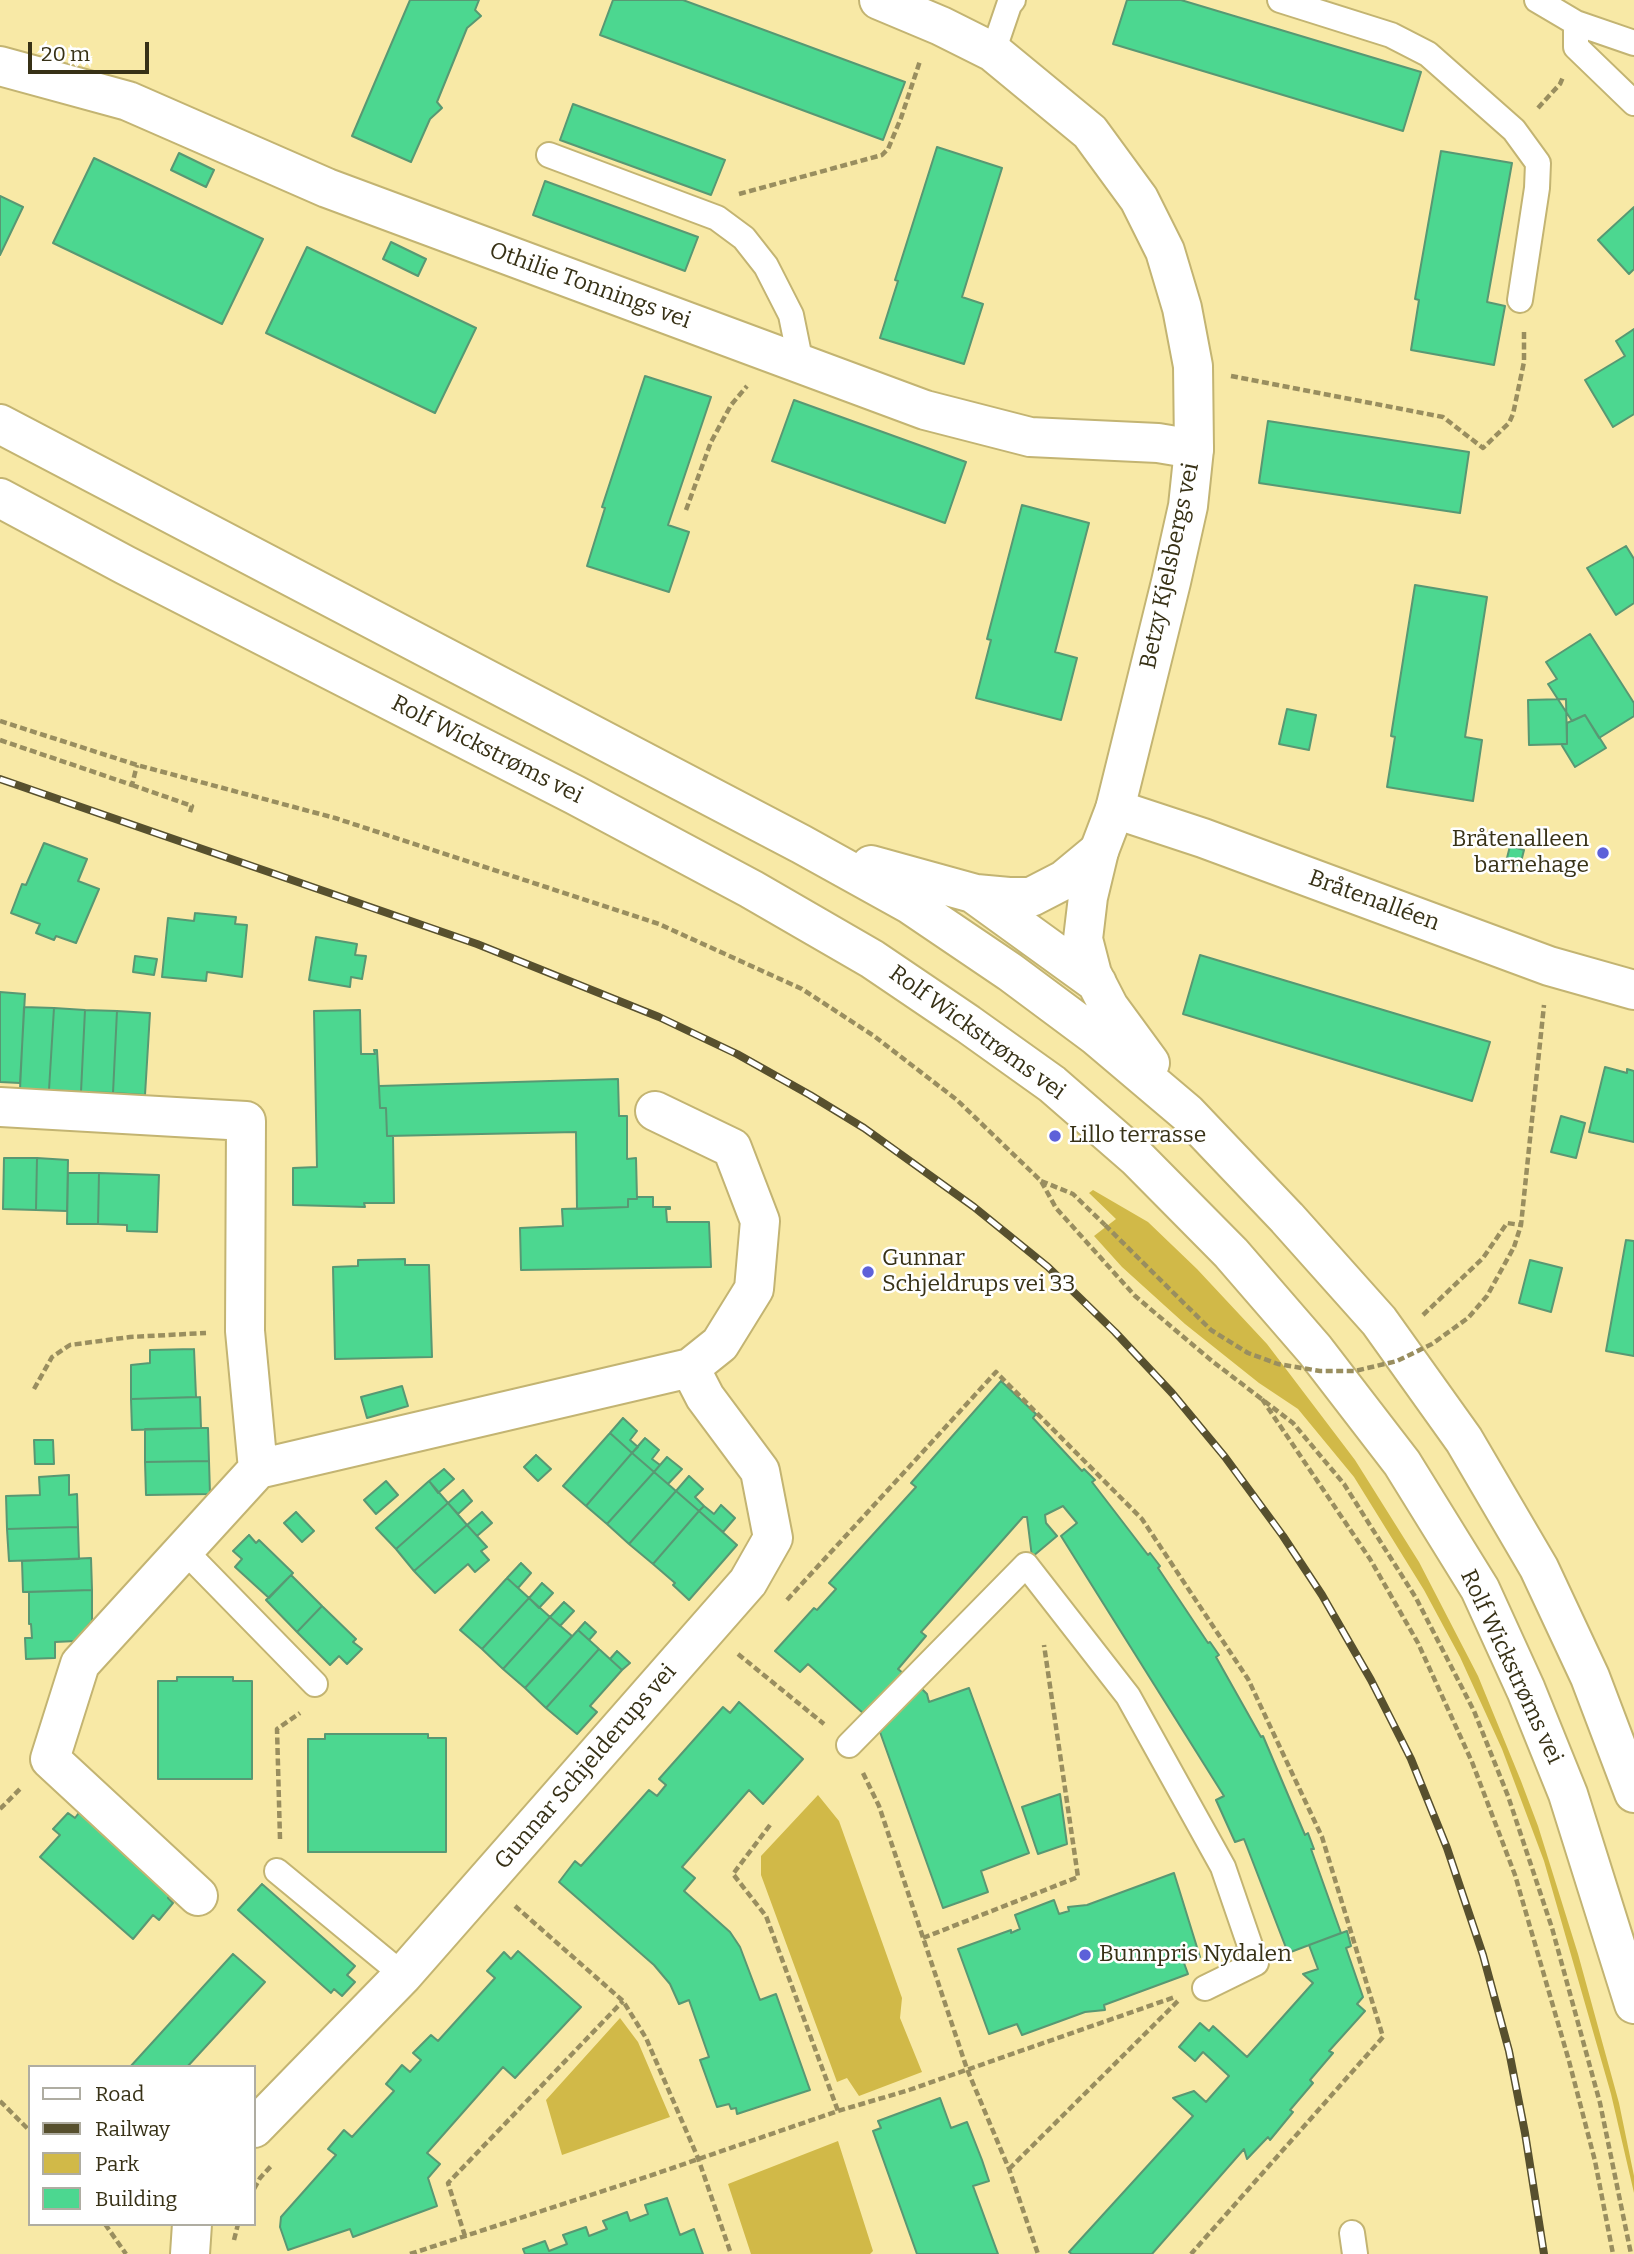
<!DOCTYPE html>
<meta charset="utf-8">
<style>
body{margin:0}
#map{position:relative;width:1634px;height:2254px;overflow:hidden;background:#f8e9a6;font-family:Bitter,serif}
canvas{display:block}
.legend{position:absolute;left:28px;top:2065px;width:228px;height:161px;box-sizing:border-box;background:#fff;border:2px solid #afada2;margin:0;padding:9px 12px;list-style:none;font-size:21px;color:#373116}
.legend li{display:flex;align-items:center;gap:14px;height:35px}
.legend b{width:35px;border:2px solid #afada2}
.scale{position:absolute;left:28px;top:42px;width:121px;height:32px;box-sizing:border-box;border:4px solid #373116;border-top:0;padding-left:9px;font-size:21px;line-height:24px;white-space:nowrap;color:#373116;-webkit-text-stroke:5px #fff;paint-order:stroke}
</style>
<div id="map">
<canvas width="1634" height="2254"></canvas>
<ul class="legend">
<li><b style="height:9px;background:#fff"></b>Road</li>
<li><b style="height:9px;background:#57502e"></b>Railway</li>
<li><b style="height:19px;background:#d1b948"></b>Park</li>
<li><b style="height:19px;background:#4cd790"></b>Building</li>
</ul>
<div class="scale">20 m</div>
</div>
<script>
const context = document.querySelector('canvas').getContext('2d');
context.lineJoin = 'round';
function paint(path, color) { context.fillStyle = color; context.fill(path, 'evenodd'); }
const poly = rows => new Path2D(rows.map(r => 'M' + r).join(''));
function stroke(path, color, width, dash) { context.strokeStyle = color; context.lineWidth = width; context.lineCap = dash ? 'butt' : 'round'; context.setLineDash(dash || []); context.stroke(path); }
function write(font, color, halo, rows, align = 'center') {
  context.font = font + ' Bitter,serif'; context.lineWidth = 5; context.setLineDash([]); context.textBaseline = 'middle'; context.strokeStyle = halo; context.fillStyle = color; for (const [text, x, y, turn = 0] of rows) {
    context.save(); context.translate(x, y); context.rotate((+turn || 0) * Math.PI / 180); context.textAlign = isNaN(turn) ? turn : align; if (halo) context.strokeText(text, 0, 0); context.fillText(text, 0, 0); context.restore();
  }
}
paint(poly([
 [1093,1190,1148,1222,1197,1269,1267,1344,1355,1460,1419,1562,1478,1676,1521,1781,1538,1826,1578,1954,1619,2103,1634,2176,1634,2193,1611,2094,1544,1861,1502,1749,1460,1657,1424,1590,1354,1477,1298,1409,1259,1383,1185,1324,1122,1267,1094,1236,1116,1219,1089,1193],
 [818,1795,839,1821,902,1998,900,2018,922,2072,859,2096,847,2078,837,2082,761,1875,761,1856],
 [620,2018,638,2042,670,2117,562,2155,546,2100],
 [838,2141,873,2251,870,2254,751,2254,728,2184]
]), '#d1b948');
const building = poly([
 [410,0,479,0,475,10,481,16,467,28,437,102,442,108,430,119,411,162,352,136,410,0],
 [613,0,683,0,905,82,883,140,600,35,613,0],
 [1127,0,1181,0,1421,72,1403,131,1113,44,1127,0],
 [573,104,725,160,711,195,560,140,573,104],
 [937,147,1002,168,962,297,983,304,964,364,880,338,898,281,895,280,937,147],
 [1441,151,1512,163,1487,302,1505,306,1494,365,1411,350,1419,300,1415,299,1441,151],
 [179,153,214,170,206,187,171,170,179,153],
 [94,158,263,239,222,324,53,243,94,158],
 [545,181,698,237,685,271,533,215,545,181],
 [0,196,23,207,0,255,0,196],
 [1634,207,1634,269,1629,274,1598,240,1634,207],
 [391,242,426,259,418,276,383,259,391,242],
 [307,247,476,328,435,413,266,333,307,247],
 [1634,329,1634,414,1613,427,1585,380,1625,356,1616,341,1634,329],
 [645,376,711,397,668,525,689,532,669,592,587,566,605,508,602,507,645,376],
 [794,400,966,462,945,523,772,461,794,400],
 [1268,421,1469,452,1460,513,1259,483,1268,421],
 [1022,505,1089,523,1055,652,1077,658,1061,720,976,698,991,640,987,639,1022,505],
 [1626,546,1634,559,1634,603,1616,615,1587,568,1626,546],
 [1415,585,1487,597,1465,737,1482,740,1473,801,1387,787,1395,737,1391,736,1415,585],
 [1590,634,1634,703,1634,716,1599,738,1585,715,1572,721,1548,684,1557,679,1546,662,1590,634],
 [1566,699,1567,744,1529,745,1528,700,1566,699],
 [1287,709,1316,715,1309,750,1279,744,1287,709],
 [1585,715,1606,748,1575,767,1561,744,1567,744,1567,723,1585,715],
 [44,843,87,859,78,881,99,889,76,943,56,936,54,940,36,933,40,924,11,913,22,884,26,885,44,843],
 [1510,846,1524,850,1520,866,1506,862,1510,846],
 [195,913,236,917,235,924,247,925,242,977,207,972,206,981,162,977,168,918,194,921,195,913],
 [316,937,357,944,355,955,366,956,362,979,351,977,350,987,309,980,316,937],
 [1200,955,1490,1042,1472,1101,1183,1014,1200,955],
 [135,956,157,959,154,975,133,972,135,956],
 [0,992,25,994,20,1083,0,1082,0,992],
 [24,1007,54,1008,49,1090,20,1089,24,1007],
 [54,1008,85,1010,81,1092,49,1090,54,1008],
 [85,1010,117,1011,113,1093,81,1092,85,1010],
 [360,1010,361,1054,375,1054,374,1050,377,1050,380,1108,386,1108,387,1136,393,1136,394,1203,364,1203,365,1207,293,1205,293,1168,317,1167,314,1011,360,1010],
 [117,1011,150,1013,145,1095,113,1093,117,1011],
 [1605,1067,1627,1073,1627,1069,1634,1071,1634,1142,1589,1132,1605,1067],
 [618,1079,619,1116,627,1116,627,1159,636,1158,637,1199,628,1199,628,1207,577,1209,576,1132,387,1136,386,1108,380,1108,379,1086,618,1079],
 [1561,1116,1585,1123,1576,1158,1551,1152,1561,1116],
 [4,1158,37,1158,36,1210,3,1209,4,1158],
 [37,1158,68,1160,67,1211,36,1210,37,1158],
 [68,1173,99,1173,98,1224,67,1224,68,1173],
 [99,1173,159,1175,157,1232,127,1231,127,1225,98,1224,99,1173],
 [637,1197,653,1197,653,1207,670,1207,670,1209,666,1209,667,1222,709,1222,711,1267,521,1270,520,1228,563,1226,562,1209,628,1207,628,1199,637,1199,637,1197],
 [1626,1240,1634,1241,1634,1356,1606,1351,1626,1240],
 [405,1259,405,1265,429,1265,432,1357,335,1359,333,1267,358,1266,358,1260,405,1259],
 [1530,1260,1562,1268,1551,1312,1519,1303,1530,1260],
 [194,1349,196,1397,131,1399,131,1365,150,1363,150,1350,194,1349],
 [1001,1381,1036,1414,1033,1418,1082,1471,1084,1469,1095,1480,1092,1482,1148,1555,1150,1553,1160,1566,1158,1568,1208,1643,1210,1642,1219,1655,1216,1657,1261,1737,1263,1736,1305,1835,1308,1833,1314,1849,1311,1849,1341,1933,1288,1953,1244,1839,1235,1842,1216,1800,1224,1796,1061,1536,1077,1523,1063,1506,1045,1515,1046,1523,1057,1536,1032,1557,1027,1517,1023,1517,921,1632,926,1636,898,1669,920,1687,882,1730,808,1664,800,1672,775,1651,814,1608,817,1610,836,1589,829,1583,916,1487,911,1483,1001,1381],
 [402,1386,408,1406,367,1418,361,1397,402,1386],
 [200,1397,201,1428,132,1430,131,1399,200,1397],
 [623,1418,637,1431,630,1440,638,1447,632,1453,610,1433,623,1418],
 [201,1428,208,1428,209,1461,145,1462,145,1429,201,1428],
 [610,1433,632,1453,586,1506,563,1486,610,1433],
 [645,1438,659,1450,652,1459,660,1465,654,1472,632,1453,645,1438],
 [34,1440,53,1440,54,1464,35,1464,34,1440],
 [632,1453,654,1472,607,1524,586,1506,632,1453],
 [536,1455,551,1469,538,1481,524,1467,536,1455],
 [667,1457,682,1469,668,1484,654,1472,667,1457],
 [209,1461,210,1494,146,1495,145,1462,209,1461],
 [444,1469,454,1479,438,1493,429,1481,444,1469],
 [654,1472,676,1491,629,1544,607,1524,654,1472],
 [69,1475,69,1495,77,1494,78,1527,7,1529,6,1496,40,1495,39,1477,69,1475],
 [689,1476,703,1489,695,1497,704,1506,699,1511,676,1491,689,1476],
 [386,1481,398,1495,376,1514,364,1500,386,1481],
 [429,1481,448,1503,396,1549,376,1528,429,1481],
 [463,1490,472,1501,458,1514,448,1503,463,1490],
 [676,1491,699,1511,653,1564,629,1544,676,1491],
 [448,1503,467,1525,414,1571,396,1549,448,1503],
 [721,1505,735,1518,723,1532,699,1511,704,1506,714,1514,721,1505],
 [699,1511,737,1545,689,1600,673,1585,675,1583,653,1564,699,1511],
 [296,1512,314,1531,302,1542,284,1523,296,1512],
 [482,1512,492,1523,477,1536,467,1525,482,1512],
 [467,1525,487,1547,481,1551,489,1560,475,1572,468,1564,435,1593,414,1571,467,1525],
 [78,1527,79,1559,9,1561,7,1529,78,1527],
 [249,1535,256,1543,259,1540,293,1573,269,1598,235,1567,242,1559,233,1551,249,1535],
 [91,1558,92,1590,23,1592,22,1561,91,1558],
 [521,1563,531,1573,518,1588,507,1578,521,1563],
 [291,1575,322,1606,297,1632,266,1600,291,1575],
 [507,1578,529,1598,482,1649,460,1630,507,1578],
 [542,1583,553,1593,539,1608,529,1598,542,1583],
 [92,1590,92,1623,90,1623,76,1641,55,1642,55,1658,26,1659,25,1638,32,1638,31,1624,29,1624,29,1592,92,1590],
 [529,1598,550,1617,503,1669,482,1649,529,1598],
 [564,1602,574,1611,560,1626,550,1617,564,1602],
 [322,1606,356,1639,353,1642,362,1649,347,1664,339,1656,330,1665,297,1632,322,1606],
 [550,1617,572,1636,525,1688,503,1669,550,1617],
 [585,1622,596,1632,589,1640,578,1630,585,1622],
 [578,1630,599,1649,546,1708,525,1688,578,1630],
 [599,1649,622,1670,590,1706,597,1712,577,1734,546,1708,599,1649],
 [617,1651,630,1663,622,1670,610,1659,617,1651],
 [177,1677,233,1677,233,1681,252,1681,252,1779,158,1779,158,1681,177,1681,177,1677],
 [920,1687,927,1694,929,1702,969,1688,1029,1853,981,1871,988,1892,943,1908,880,1732,920,1687],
 [739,1702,803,1759,763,1804,749,1790,682,1867,695,1878,684,1891,730,1932,740,1947,760,2000,776,1994,810,2090,737,2114,736,2108,731,2109,729,2104,717,2107,700,2060,709,2057,689,2000,679,2004,670,1984,654,1965,559,1882,575,1861,581,1866,649,1790,657,1796,666,1785,659,1779,723,1707,730,1713,739,1702],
 [325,1734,428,1734,428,1738,446,1738,446,1852,308,1852,308,1739,325,1739,325,1734],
 [1060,1794,1067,1844,1038,1854,1022,1807,1060,1794],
 [81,1810,174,1892,168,1898,173,1903,159,1920,153,1915,133,1939,40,1857,60,1835,53,1829,68,1813,75,1818,81,1810],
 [1174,1873,1200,1957,1184,1963,1188,1974,1104,2005,1105,2010,1085,2012,1022,2035,1017,2024,989,2034,958,1949,1011,1930,1011,1933,1020,1929,1015,1915,1054,1900,1059,1914,1069,1911,1068,1907,1087,1905,1174,1873],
 [262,1884,355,1966,347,1975,355,1982,342,1996,334,1989,331,1993,238,1910,262,1884],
 [1347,1931,1351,1946,1346,1948,1363,1997,1357,2004,1365,2011,1329,2051,1333,2053,1310,2080,1313,2083,1290,2110,1293,2112,1270,2140,1268,2137,1247,2159,1244,2149,1152,2254,1072,2254,1069,2252,1193,2116,1173,2098,1194,2091,1206,2102,1229,2076,1203,2052,1195,2061,1179,2047,1200,2023,1209,2031,1213,2026,1247,2057,1313,1983,1303,1974,1318,1969,1309,1945,1347,1931],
 [518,1951,581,2007,515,2078,503,2067,427,2153,440,2164,428,2178,437,2206,353,2237,350,2229,288,2250,280,2227,281,2217,336,2155,328,2149,344,2130,352,2137,394,2091,386,2084,402,2065,410,2072,421,2060,413,2053,431,2035,438,2041,495,1978,487,1971,504,1952,511,1959,518,1951],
 [233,1954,265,1982,187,2067,130,2067,233,1954],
 [940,2098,951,2128,967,2122,982,2160,989,2181,973,2186,998,2254,917,2254,873,2131,881,2128,878,2121,940,2098],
 [667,2198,680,2235,694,2229,703,2254,525,2254,523,2249,545,2241,549,2251,567,2244,563,2235,586,2227,589,2236,607,2229,603,2221,627,2212,630,2221,648,2214,645,2205,667,2198]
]);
paint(building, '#4cd790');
stroke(building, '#589873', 2);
const service = poly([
 [1280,0,1391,35,1428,54,1514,130,1538,163,1537,188,1520,300],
 [1537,0,1576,23,1634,43],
 [1576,23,1576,47,1634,103],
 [993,52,1009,5,1013,0],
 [549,155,717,218,744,238,766,266,791,315,801,364],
 [184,1550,315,1684],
 [849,1745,1026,1565,1128,1696,1223,1867,1256,1963,1205,1988],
 [277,1871,403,1975],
 [1352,2233,1355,2254]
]);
const minor = poly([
 [0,66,128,101,327,188,925,410,1030,437,1158,443,1194,449],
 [1115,809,1203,838,1549,966,1634,990],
 [0,1107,246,1121,245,1331,258,1469,690,1368],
 [198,1896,50,1759,80,1664,258,1469],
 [254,2128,403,1975,748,1582,773,1538,760,1471,705,1397,690,1368,720,1344,754,1289,760,1221,732,1148,655,1111],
 [190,2254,192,2224]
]);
const tertiary = poly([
 [879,0,941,26,993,52,1090,132,1139,199,1165,251,1182,308,1193,366,1194,449,1188,506,1171,582,1115,809,1099,851]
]);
const trunk = poly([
 [0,424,801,844,911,905,1010,972,1096,1036,1187,1113,1287,1218,1379,1321,1464,1440,1539,1568,1590,1677,1634,1793],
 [0,498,125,565,575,795,751,889,872,959,968,1024,1052,1084,1137,1158,1231,1253,1315,1350,1402,1463,1480,1589,1526,1690,1568,1794,1634,2004],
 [1099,851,1088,897,1083,939,1092,974,1109,1007,1150,1063],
 [871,865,976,894,1009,897,1031,897,1064,880,1099,851],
 [974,894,1097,983]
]);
stroke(service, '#c3b472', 28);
stroke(minor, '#c3b472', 42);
stroke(tertiary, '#c3b472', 42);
stroke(trunk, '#c3b472', 42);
stroke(poly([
 [1538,108,1560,84,1563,77],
 [739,194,882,155,888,149,901,118,920,61],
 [1231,376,1443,417,1483,448,1509,423,1513,414,1524,362,1524,331],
 [686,510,711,442,731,405,747,386],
 [0,721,137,765,335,818,659,924,802,989,874,1036,957,1100,1041,1181,1056,1208,1135,1296,1212,1361,1293,1423,1344,1484,1416,1598,1474,1711,1508,1796,1552,1928,1600,2103,1631,2254],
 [0,740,132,785,137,765],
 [132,785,192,806,189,815],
 [1041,1181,1073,1194,1105,1225],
 [1514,1247,1521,1225,1544,1005],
 [1423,1315,1483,1258,1507,1223,1521,1225],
 [34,1389,52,1357,70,1345,130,1337,206,1333],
 [1262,1399,1370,1559,1418,1643,1472,1762,1515,1875,1569,2061,1595,2161,1613,2254],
 [787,1600,996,1372,1142,1519,1248,1679,1322,1837,1383,2037,1191,2254],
 [738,1654,824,1724],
 [863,1773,879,1806,967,2069,1009,2169,1038,2254],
 [0,1809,22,1787],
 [770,1825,733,1874,766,1916,838,2111],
 [280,1839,277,1729,300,1713],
 [515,1906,623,2001,646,2038,698,2158,731,2254],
 [923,1938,1078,1877,1044,1645],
 [0,2101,30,2131],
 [1009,2169,1178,2001],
 [254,2189,260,2178,272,2165],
 [105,2224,126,2254],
 [465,2236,448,2183,623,2001],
 [234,2240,238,2224],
 [410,2254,655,2174,838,2111,909,2090,1175,1997]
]), '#998e5f', 4.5, [7, 3.5]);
stroke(service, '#fff', 24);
stroke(minor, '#fff', 38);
stroke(tertiary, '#fff', 38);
stroke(trunk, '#fff', 38);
const rail = poly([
 [0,779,477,944,659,1017,737,1054,810,1095,864,1128,974,1207,1048,1267,1115,1332,1172,1393,1225,1457,1283,1536,1322,1595,1371,1680,1411,1759,1447,1848,1483,1955,1509,2051,1525,2133,1544,2254]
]);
stroke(rail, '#57502e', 8);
stroke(rail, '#fff', 5, [16]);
stroke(poly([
 [1105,1225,1211,1330,1248,1353,1278,1364,1320,1371,1355,1371,1397,1361,1432,1344,1468,1318,1487,1296,1514,1247]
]), '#998e5f', 4.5, [7, 3.5]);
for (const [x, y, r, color] of [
 [1603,853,7,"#5d61d9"],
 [1055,1136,7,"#5d61d9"],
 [868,1272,7,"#5d61d9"],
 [1085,1955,7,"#5d61d9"]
]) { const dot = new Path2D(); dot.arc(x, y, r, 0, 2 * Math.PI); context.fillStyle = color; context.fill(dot); stroke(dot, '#fff', 2.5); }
write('23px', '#373116', '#fff', [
 ["Othilie Tonnings vei",590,286,20],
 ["Betzy Kjelsbergs vei",1170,566,-78],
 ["Rolf Wickstrøms vei",487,750,27],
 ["Bråtenalléen",1374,901,20],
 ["Rolf Wickstrøms vei",977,1033,36],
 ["Rolf Wickstrøms vei",1511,1667,65],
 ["Gunnar Schjelderups vei",586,1767,-49]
]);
write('23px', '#373116', '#fff', [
 ["Bråtenalleen",1589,840,"right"],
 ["barnehage",1589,866,"right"],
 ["Lillo terrasse",1069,1136],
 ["Gunnar",882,1259],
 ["Schjeldrups vei 33",882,1285],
 ["Bunnpris Nydalen",1099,1955]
], 'left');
</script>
